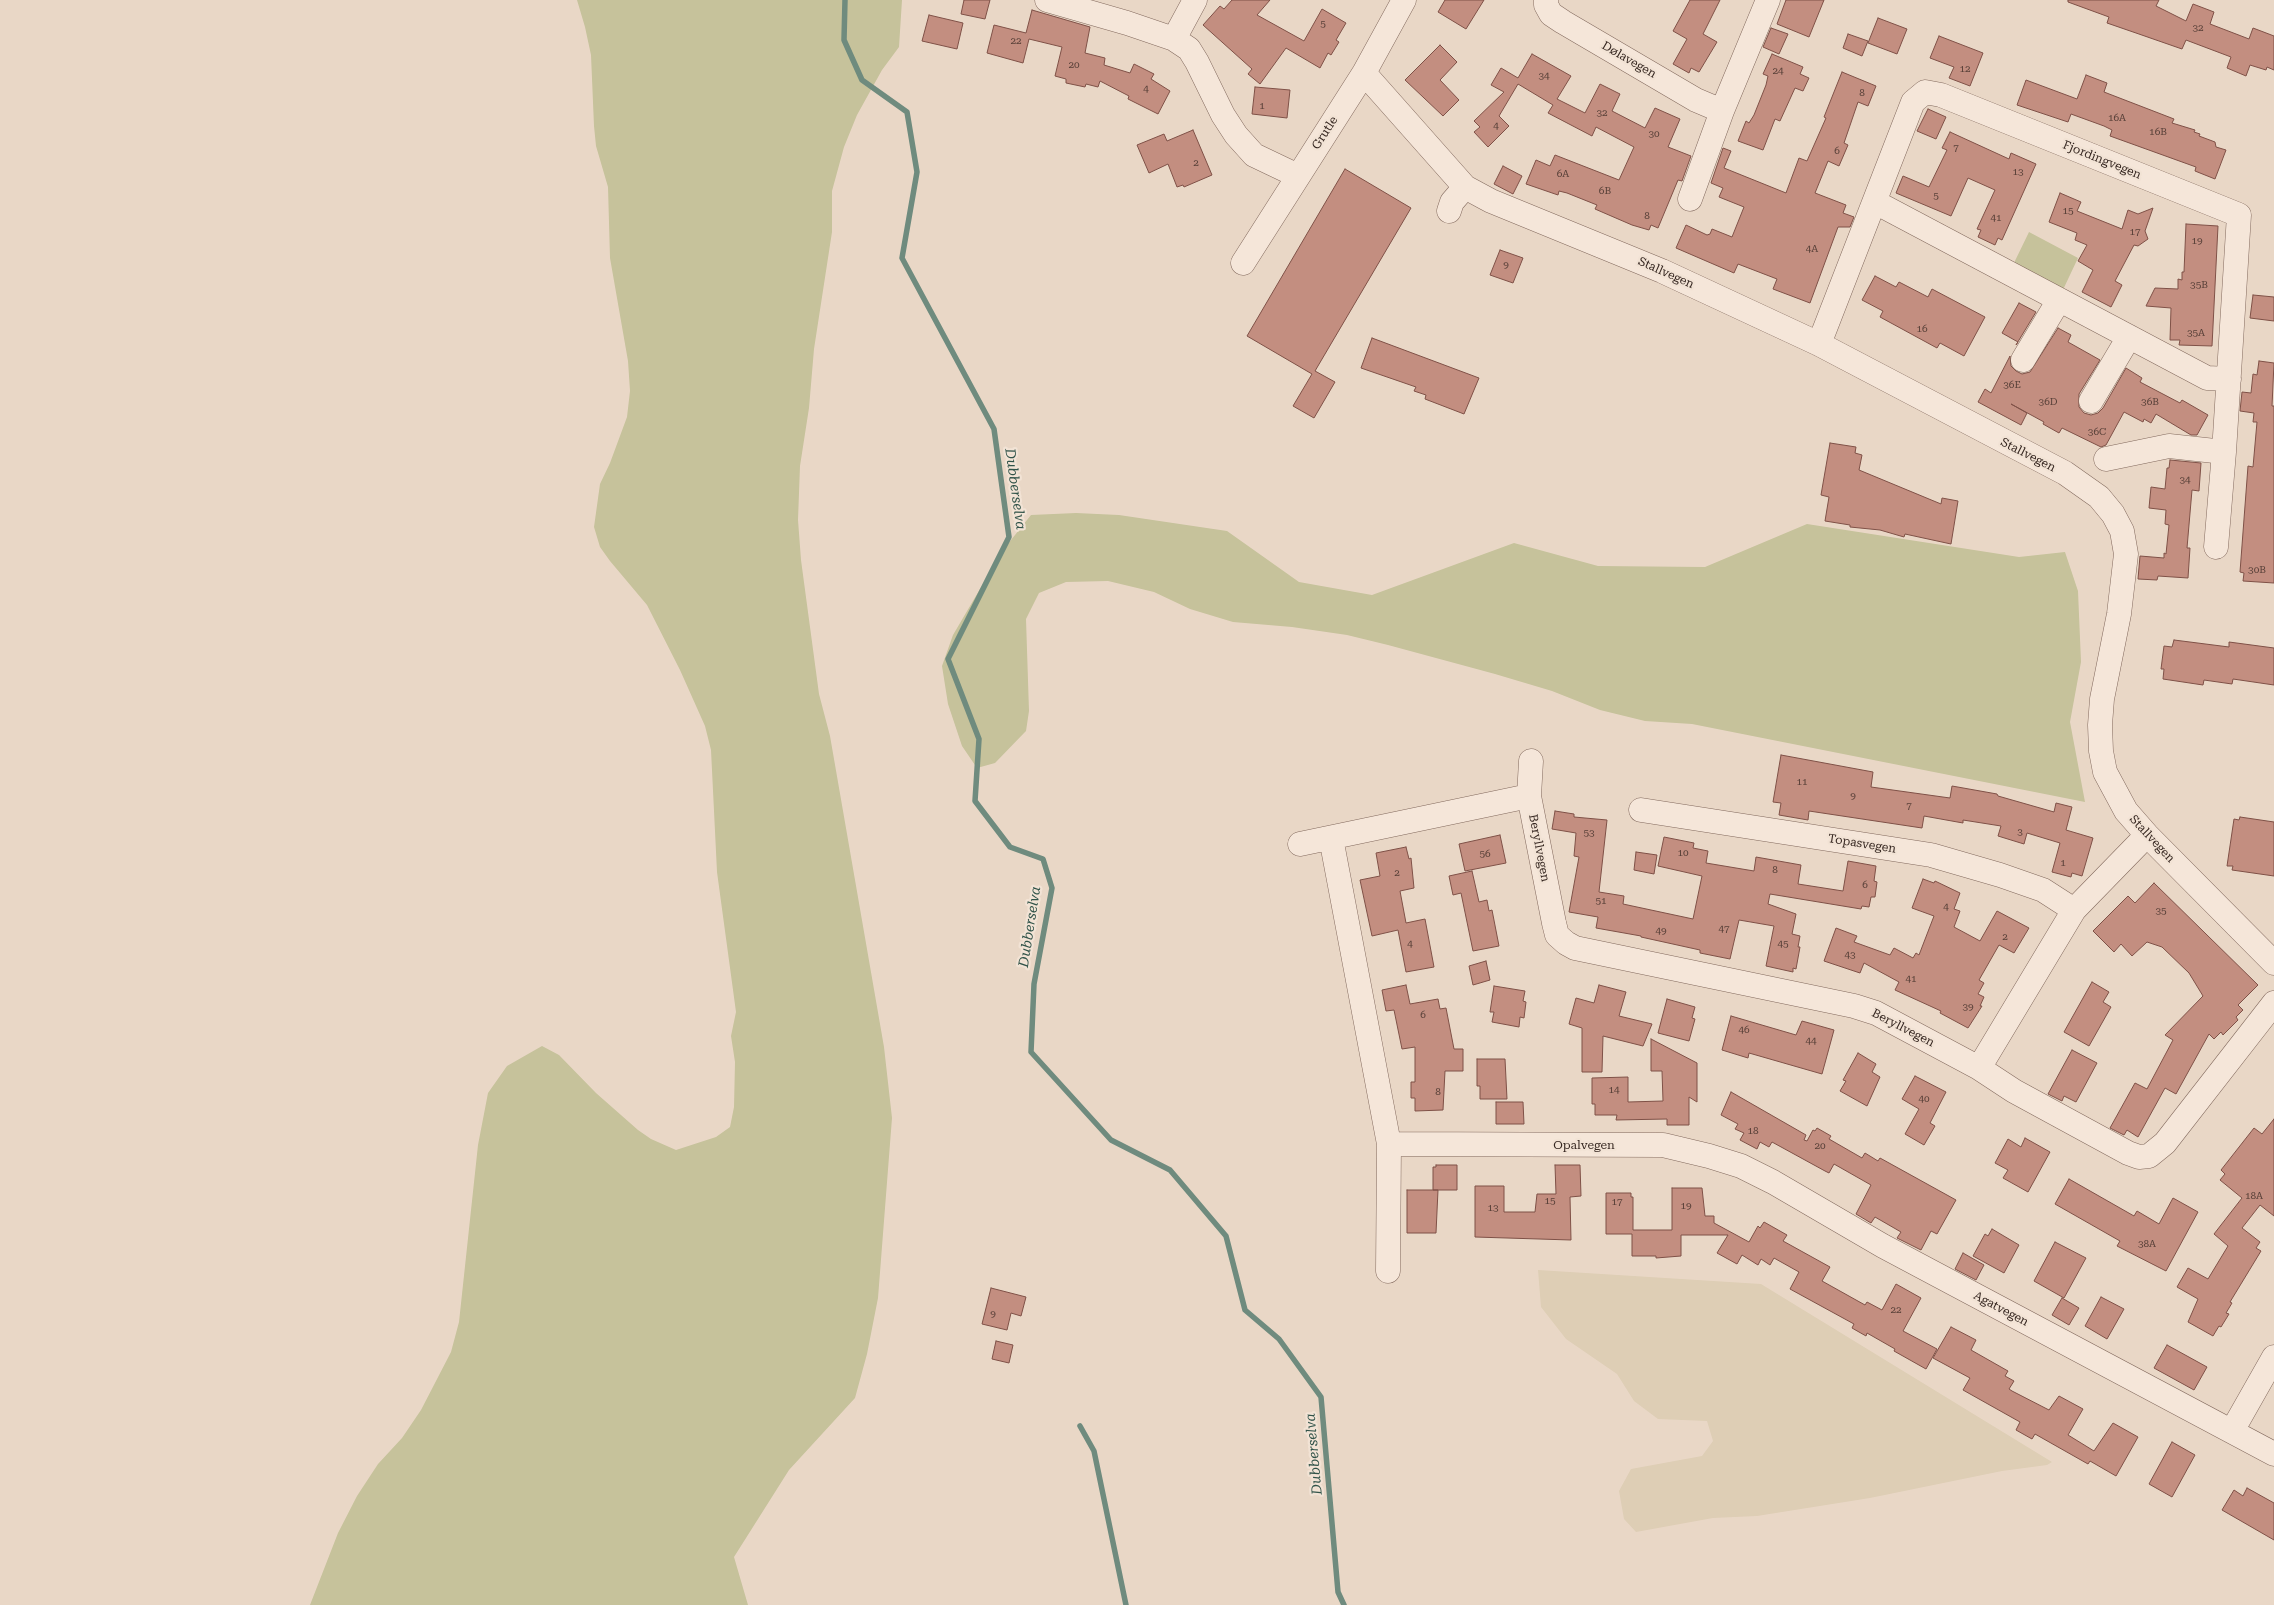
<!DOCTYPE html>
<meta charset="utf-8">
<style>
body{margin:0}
canvas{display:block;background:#e9d7c6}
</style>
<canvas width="2274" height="1605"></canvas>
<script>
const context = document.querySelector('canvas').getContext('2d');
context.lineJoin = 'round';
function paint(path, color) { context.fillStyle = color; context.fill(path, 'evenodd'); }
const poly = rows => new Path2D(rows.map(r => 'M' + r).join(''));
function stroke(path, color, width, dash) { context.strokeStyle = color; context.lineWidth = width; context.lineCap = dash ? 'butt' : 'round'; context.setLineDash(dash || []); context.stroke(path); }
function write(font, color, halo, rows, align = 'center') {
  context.font = font + ' "Roboto Serif",serif'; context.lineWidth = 4.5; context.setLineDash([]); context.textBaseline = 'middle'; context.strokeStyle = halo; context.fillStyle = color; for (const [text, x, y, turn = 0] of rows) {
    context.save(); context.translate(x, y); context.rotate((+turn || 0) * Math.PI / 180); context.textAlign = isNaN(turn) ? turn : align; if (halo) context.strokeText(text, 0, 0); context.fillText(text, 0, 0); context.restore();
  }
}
paint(poly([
 [1538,1270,1761,1284,2052,1462,2047,1465,2002,1471,1870,1498,1757,1516,1713,1518,1636,1532,1624,1519,1619,1491,1631,1469,1702,1456,1713,1441,1707,1421,1658,1419,1634,1401,1617,1374,1566,1339,1541,1307]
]), '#deceb5');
paint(poly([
 [577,0,902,0,899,47,882,70,857,115,844,147,832,191,832,232,814,349,809,408,800,466,798,520,801,560,819,694,830,736,884,1047,892,1118,878,1298,867,1354,855,1398,789,1470,734,1557,748,1605,310,1605,338,1533,357,1496,378,1464,402,1438,421,1410,451,1352,459,1322,478,1145,488,1093,507,1066,542,1046,559,1055,596,1093,638,1130,651,1139,676,1150,716,1137,730,1127,734,1107,735,1062,731,1036,736,1012,717,872,711,750,705,726,680,670,647,605,610,561,600,547,594,527,600,484,610,463,627,417,630,391,628,361,610,258,608,187,596,146,594,126,591,55,585,27],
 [2029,232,2078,258,2061,294,2012,267],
 [1076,513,1119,515,1227,531,1299,582,1372,595,1514,543,1598,566,1705,567,1807,524,2019,557,2065,552,2078,591,2081,662,2070,722,2085,802,1692,724,1645,721,1600,710,1552,691,1495,674,1388,645,1347,635,1292,627,1233,622,1190,609,1154,592,1108,581,1066,582,1039,593,1026,619,1029,711,1026,731,995,763,977,768,962,746,948,704,942,666,953,635,987,577,1007,545,1031,515]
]), '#c6c29b');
stroke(poly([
 [845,0,844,40,862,80,907,112,917,172,902,258,994,429,1009,537,948,659,979,739,975,801,1010,847,1043,859,1052,888,1034,984,1031,1052,1111,1140,1170,1170,1226,1236,1245,1310,1279,1339,1321,1397,1338,1592,1344,1605],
 [1080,1426,1094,1451,1126,1605]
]), '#6f8b7e', 5.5);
const building = poly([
 [964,0,990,0,985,19,961,14,964,0],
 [1232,0,1270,0,1257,15,1304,41,1322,9,1346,23,1336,40,1339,42,1331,55,1328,53,1320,68,1286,48,1260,84,1248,74,1252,69,1203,25,1220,6,1224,9,1232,0],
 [1445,0,1484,0,1466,29,1438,12,1445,0],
 [1690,0,1720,0,1703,34,1717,42,1699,72,1691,68,1689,73,1673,64,1687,39,1673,31,1690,0],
 [1786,0,1824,0,1809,37,1777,24,1786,0],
 [2068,0,2159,0,2156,6,2186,21,2193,4,2214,12,2210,24,2249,39,2253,28,2274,36,2274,70,2267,67,2266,70,2250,65,2246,76,2227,68,2231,57,2186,40,2182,49,2136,33,2107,23,2109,17,2068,2,2068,0],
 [1032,10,1090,27,1085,53,1105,58,1104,65,1130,73,1134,64,1154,74,1151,79,1170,91,1158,114,1128,99,1129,96,1100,81,1098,87,1086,84,1085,87,1066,83,1066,79,1055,76,1062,47,1029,39,1023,63,987,53,994,25,1026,33,1032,10],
 [929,15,963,23,957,49,922,41,929,15],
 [1878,18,1907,29,1897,54,1868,43,1878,18],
 [1771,28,1788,34,1779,54,1763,47,1771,28],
 [1848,34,1868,41,1862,56,1843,48,1848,34],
 [1939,36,1983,53,1970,86,1949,78,1954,67,1930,58,1939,36],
 [1440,45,1457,62,1440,80,1459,100,1443,116,1405,80,1440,45],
 [1532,54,1571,76,1557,99,1585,113,1600,84,1620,94,1612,111,1645,128,1655,108,1680,119,1668,147,1691,156,1682,181,1678,180,1658,228,1651,225,1649,230,1632,225,1595,209,1597,205,1567,193,1559,191,1558,195,1526,184,1536,160,1550,166,1555,155,1619,180,1634,147,1596,127,1592,136,1548,113,1553,105,1518,84,1499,116,1509,126,1488,147,1474,132,1480,127,1474,121,1504,92,1491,85,1501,68,1518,78,1532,54],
 [1772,54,1803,67,1800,74,1809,78,1803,91,1795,88,1780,121,1775,119,1763,150,1738,141,1746,121,1749,123,1754,115,1766,85,1768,76,1763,74,1772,54],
 [1842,72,1876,86,1868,106,1858,102,1844,143,1848,145,1839,166,1828,161,1815,193,1846,205,1843,213,1854,217,1850,227,1838,227,1810,303,1773,289,1777,279,1738,264,1734,273,1676,248,1686,225,1707,235,1710,234,1712,229,1732,237,1744,207,1719,197,1723,188,1711,183,1723,148,1731,151,1724,168,1786,193,1799,158,1807,161,1826,118,1824,117,1842,72],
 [2086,75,2107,83,2104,92,2174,119,2172,123,2195,130,2194,132,2200,134,2199,136,2215,142,2216,147,2226,150,2215,179,2195,171,2196,167,2110,136,2112,130,2104,126,2071,114,2068,122,2017,105,2026,80,2077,99,2086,75],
 [1255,87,1290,90,1287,118,1252,114,1255,87],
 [1928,109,1946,117,1936,139,1917,131,1928,109],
 [1193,130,1212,175,1184,187,1183,185,1177,187,1168,164,1149,173,1137,145,1164,134,1167,141,1193,130],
 [1950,132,2009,159,2011,153,2036,164,2002,240,1998,238,1995,245,1978,237,1981,230,1977,229,1995,190,1968,178,1951,216,1896,193,1903,176,1929,187,1947,150,1942,148,1950,132],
 [1503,166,1522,176,1513,194,1494,184,1503,166],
 [1345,169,1411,208,1315,371,1335,382,1314,418,1293,406,1312,374,1247,336,1345,169],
 [2060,193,2081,202,2077,211,2122,229,2128,210,2138,214,2153,208,2145,231,2148,239,2138,246,2134,245,2115,281,2122,285,2111,307,2082,292,2093,270,2078,261,2087,245,2075,240,2077,233,2049,222,2060,193],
 [2186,224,2218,226,2212,346,2179,345,2180,340,2170,340,2171,308,2146,306,2155,288,2178,289,2178,279,2182,280,2182,272,2184,272,2186,224],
 [1500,250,1523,258,1513,283,1490,275,1500,250],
 [1875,276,1896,287,1899,282,1928,297,1932,289,1985,317,1964,356,1940,343,1937,348,1880,317,1883,311,1862,300,1875,276],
 [2253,295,2274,297,2274,321,2250,318,2253,295],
 [2019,303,2036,312,2016,345,2018,342,2002,333,2019,303],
 [2058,328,2071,335,2068,342,2100,360,2079,394,2079,407,2084,413,2091,415,2098,413,2103,408,2126,368,2142,378,2140,382,2180,403,2182,400,2208,415,2197,435,2191,435,2156,414,2151,423,2144,419,2143,422,2124,412,2106,445,2101,447,2062,428,2059,433,2043,424,2044,422,2011,404,2027,413,2021,425,1978,402,1985,389,1991,393,2010,356,2011,366,2016,371,2022,374,2030,372,2058,328],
 [1372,338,1479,378,1464,414,1425,399,1426,395,1414,391,1416,387,1361,368,1372,338],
 [2259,361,2274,363,2272,406,2274,406,2274,583,2243,581,2244,573,2240,572,2248,466,2253,467,2257,422,2253,422,2254,413,2240,411,2242,392,2251,393,2253,374,2257,375,2259,361],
 [1830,443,1856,447,1855,453,1862,455,1859,470,1941,504,1942,498,1958,501,1951,544,1905,534,1904,537,1880,530,1850,527,1850,525,1825,521,1829,497,1821,495,1830,443],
 [2170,460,2201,463,2199,491,2192,490,2187,548,2190,548,2188,578,2158,576,2157,580,2138,579,2140,556,2164,558,2164,553,2166,554,2169,525,2165,524,2166,510,2149,508,2151,487,2165,489,2167,468,2169,468,2170,460],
 [2174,640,2229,647,2229,642,2274,648,2274,685,2233,679,2232,684,2204,680,2203,685,2163,679,2164,669,2161,669,2164,646,2172,647,2174,640],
 [1781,755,1873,772,1871,787,1950,798,1952,786,1997,794,1998,796,2054,812,2056,803,2072,807,2066,830,2093,838,2082,876,2072,873,2071,877,2052,872,2060,843,2027,833,2024,844,1998,836,2001,826,1963,820,1963,823,1924,816,1922,828,1809,811,1808,820,1779,815,1781,803,1773,802,1781,755],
 [1555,811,1574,814,1574,817,1607,820,1599,892,1624,896,1623,904,1693,919,1702,876,1658,866,1664,837,1694,843,1693,848,1708,851,1706,863,1754,871,1756,857,1801,865,1798,884,1843,891,1848,861,1876,866,1874,881,1877,882,1875,897,1871,897,1869,907,1862,906,1861,909,1770,894,1768,904,1796,914,1792,934,1800,936,1798,947,1800,947,1796,969,1793,968,1793,972,1766,966,1774,926,1739,920,1730,959,1700,953,1700,950,1641,937,1641,936,1596,928,1598,917,1569,912,1579,857,1574,856,1576,833,1552,829,1555,811],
 [2240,817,2274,822,2274,876,2232,870,2233,866,2227,866,2234,819,2239,820,2240,817],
 [1500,835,1506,863,1465,871,1459,844,1500,835],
 [1406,847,1409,859,1411,858,1414,888,1400,891,1406,923,1425,919,1434,967,1406,972,1398,930,1372,936,1360,880,1380,876,1376,853,1406,847],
 [1636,852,1657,855,1654,874,1634,870,1636,852],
 [1472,871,1479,902,1487,900,1489,911,1492,910,1499,946,1473,951,1461,893,1453,895,1449,876,1472,871],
 [1923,879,1934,883,1935,881,1960,893,1954,909,1960,911,1954,927,1980,941,1997,911,2029,928,2014,953,1999,945,1979,980,1984,983,1978,994,1984,997,1980,1006,1982,1006,1968,1028,1940,1013,1941,1011,1895,990,1899,982,1864,963,1860,973,1824,961,1836,928,1857,936,1854,942,1890,955,1894,948,1913,958,1916,953,1919,955,1934,916,1912,908,1923,879],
 [2154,883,2258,985,2238,1005,2243,1010,2236,1017,2238,1020,2223,1035,2221,1032,2214,1039,2209,1034,2176,1094,2165,1088,2138,1137,2127,1130,2124,1135,2110,1128,2135,1083,2147,1089,2173,1040,2165,1035,2203,996,2189,973,2162,947,2147,942,2132,956,2121,944,2114,952,2093,931,2128,896,2135,903,2154,883],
 [1486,961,1490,980,1473,985,1469,966,1486,961],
 [2092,982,2109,992,2103,1002,2111,1007,2089,1046,2064,1032,2092,982],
 [1406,985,1410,1004,1438,999,1440,1009,1446,1008,1454,1049,1463,1049,1463,1071,1445,1071,1443,1110,1415,1111,1415,1098,1411,1098,1411,1082,1415,1082,1415,1047,1402,1049,1394,1010,1386,1011,1382,990,1406,985],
 [1599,985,1626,992,1619,1016,1652,1024,1643,1046,1603,1036,1602,1072,1582,1072,1582,1028,1569,1024,1576,998,1594,1003,1599,985],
 [1494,986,1525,991,1523,1001,1526,1002,1524,1018,1520,1017,1519,1027,1492,1022,1494,1012,1490,1012,1494,986],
 [1667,999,1695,1007,1692,1018,1695,1019,1689,1041,1658,1033,1667,999],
 [1731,1016,1796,1035,1802,1021,1834,1030,1822,1074,1749,1053,1748,1058,1722,1050,1731,1016],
 [1651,1039,1697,1063,1697,1102,1689,1097,1689,1125,1667,1125,1667,1119,1616,1120,1617,1115,1595,1115,1595,1104,1592,1104,1592,1078,1628,1077,1628,1102,1663,1101,1662,1071,1651,1071,1651,1039],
 [2072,1050,2097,1063,2076,1102,2064,1096,2062,1101,2048,1094,2072,1050],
 [1858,1053,1876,1064,1872,1072,1880,1077,1867,1106,1840,1091,1846,1081,1843,1080,1858,1053],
 [1477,1059,1505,1059,1507,1099,1480,1099,1480,1086,1477,1086,1477,1059],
 [1915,1076,1946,1092,1930,1123,1935,1126,1924,1145,1905,1134,1919,1109,1902,1099,1915,1076],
 [1731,1092,1806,1135,1804,1140,1807,1141,1813,1130,1815,1131,1817,1128,1831,1136,1829,1139,1862,1158,1865,1153,1878,1161,1880,1158,1956,1200,1937,1234,1931,1231,1921,1250,1897,1238,1901,1232,1875,1217,1871,1223,1856,1214,1871,1185,1834,1164,1829,1173,1825,1171,1772,1142,1769,1147,1760,1142,1757,1149,1740,1140,1744,1133,1735,1129,1738,1124,1721,1115,1731,1092],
 [1496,1102,1523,1102,1524,1124,1496,1124,1496,1102],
 [2274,1119,2274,1216,2260,1205,2242,1228,2260,1242,2256,1248,2261,1251,2230,1302,2232,1303,2226,1313,2229,1314,2221,1327,2219,1326,2213,1336,2188,1322,2198,1299,2177,1287,2188,1268,2208,1279,2228,1246,2214,1234,2242,1198,2220,1180,2225,1174,2221,1170,2254,1128,2262,1134,2274,1119],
 [2025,1138,2050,1152,2028,1192,2003,1178,2008,1170,1995,1163,2008,1139,2021,1147,2025,1138],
 [1436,1165,1457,1165,1457,1190,1433,1190,1433,1167,1436,1167,1436,1165],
 [1555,1165,1580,1165,1581,1196,1570,1197,1571,1240,1475,1237,1475,1186,1504,1186,1504,1212,1535,1212,1537,1194,1556,1194,1555,1165],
 [2069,1179,2134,1216,2137,1211,2159,1224,2173,1198,2198,1212,2166,1271,2117,1246,2120,1241,2055,1204,2069,1179],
 [1672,1188,1702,1188,1705,1216,1714,1216,1714,1223,1749,1242,1758,1226,1760,1228,1764,1222,1787,1235,1783,1241,1830,1267,1822,1281,1865,1305,1867,1302,1882,1310,1896,1284,1921,1298,1903,1331,1937,1349,1926,1369,1894,1351,1895,1349,1867,1333,1866,1336,1852,1328,1854,1324,1790,1289,1799,1272,1774,1258,1770,1265,1761,1259,1758,1265,1742,1255,1737,1264,1717,1253,1728,1235,1681,1235,1681,1256,1656,1258,1656,1256,1632,1256,1632,1234,1606,1234,1606,1193,1631,1193,1631,1197,1633,1197,1633,1230,1672,1230,1672,1188],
 [1407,1190,1438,1190,1436,1233,1407,1233,1407,1190],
 [1992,1229,2019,1245,2004,1273,1973,1256,1985,1234,1988,1236,1992,1229],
 [2055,1242,2086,1258,2064,1298,2034,1281,2055,1242],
 [1963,1253,1984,1265,1976,1280,1955,1269,1963,1253],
 [991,1288,1026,1297,1021,1316,1011,1313,1007,1330,982,1324,991,1288],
 [2101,1297,2124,1309,2107,1339,2085,1326,2101,1297],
 [2062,1298,2079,1308,2069,1325,2052,1315,2062,1298],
 [1951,1327,1976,1340,1971,1350,2008,1371,2005,1376,2014,1381,2009,1389,2012,1391,2049,1410,2059,1396,2083,1409,2068,1435,2094,1451,2113,1423,2138,1437,2116,1476,2090,1461,2088,1464,2035,1434,2032,1439,2016,1430,2020,1422,1963,1390,1970,1378,1933,1358,1951,1327],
 [996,1341,1013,1345,1009,1363,992,1359,996,1341],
 [2167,1345,2207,1367,2194,1390,2154,1368,2167,1345],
 [2172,1442,2195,1455,2172,1497,2149,1484,2172,1442],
 [2247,1488,2274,1503,2274,1540,2222,1510,2234,1490,2243,1496,2247,1488]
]);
paint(building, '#c38e80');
stroke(building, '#7f5147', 1);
const minor = poly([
 [1047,0,1127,23,1174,39,1189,49,1197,62,1223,115,1236,135,1254,155,1298,176],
 [1546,0,1546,5,1551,14,1563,22,1696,100,1722,111,1768,0],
 [1174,39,1195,0],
 [1364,73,1465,187,1491,201,1662,271,1819,344,2065,473,2099,497,2113,514,2122,531,2126,554,2119,614,2102,699,2100,725,2101,751,2105,772,2126,811,2147,835,2274,963],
 [1690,199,1722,111],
 [1875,202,2207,378,2229,379],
 [1449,211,1452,202,1465,187],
 [1243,263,1364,73,1404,0],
 [1819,344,1913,102,1925,92,1941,95,2239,215,2224,452,2216,547],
 [2023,360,2059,300],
 [2091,401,2129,337],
 [2106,459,2169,446,2224,452],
 [1531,761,1529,796,1554,923,1557,935,1566,943,1575,948,1854,1006,1876,1013,1979,1068,2014,1091,2128,1153,2139,1157,2149,1156,2165,1143,2274,1003],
 [1641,810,1931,855,2000,875,2043,890,2074,910],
 [1331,838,1389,1144,1388,1271],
 [1300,844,1529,796],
 [1979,1068,2074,910,2147,835],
 [1389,1144,1663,1145,1709,1156,1741,1166,1773,1182,1883,1246,2274,1454],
 [2232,1431,2274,1357]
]);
stroke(minor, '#836a5e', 25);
stroke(minor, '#f5e6d9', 24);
write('10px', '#584038', null, [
 ["5",1323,24],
 ["32",2198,28],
 ["22",1016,41],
 ["20",1074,65],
 ["12",1965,69],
 ["24",1778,71],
 ["34",1544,76],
 ["4",1146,89],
 ["8",1862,93],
 ["1",1262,106],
 ["32",1602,113],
 ["16A",2117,118],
 ["4",1496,126],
 ["16B",2158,132],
 ["30",1654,134],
 ["7",1956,148],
 ["6",1837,151],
 ["2",1196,163],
 ["13",2018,172],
 ["6A",1563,174],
 ["6B",1605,191],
 ["5",1936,196],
 ["15",2068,211],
 ["8",1647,216],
 ["41",1996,218],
 ["17",2135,232],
 ["19",2197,241],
 ["4A",1812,249],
 ["9",1506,265],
 ["35B",2199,285],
 ["16",1922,329],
 ["35A",2196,333],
 ["36E",2012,385],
 ["36D",2048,402],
 ["36B",2150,402],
 ["36C",2097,432],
 ["34",2185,480],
 ["30B",2257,570],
 ["11",1802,782],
 ["9",1853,796],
 ["7",1909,806],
 ["3",2020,832],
 ["53",1589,833],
 ["10",1683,853],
 ["56",1485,854],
 ["1",2063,863],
 ["8",1775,870],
 ["2",1397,873],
 ["6",1865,885],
 ["51",1601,901],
 ["4",1946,907],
 ["35",2161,911],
 ["47",1724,929],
 ["49",1661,931],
 ["2",2005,937],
 ["4",1410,944],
 ["45",1783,944],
 ["43",1850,955],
 ["41",1911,979],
 ["39",1968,1007],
 ["6",1423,1015],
 ["46",1744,1030],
 ["44",1811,1041],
 ["14",1614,1090],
 ["8",1438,1092],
 ["40",1924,1099],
 ["18",1753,1131],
 ["20",1820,1146],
 ["18A",2254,1196],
 ["15",1550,1201],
 ["17",1617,1202],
 ["19",1686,1206],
 ["13",1493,1208],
 ["38A",2147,1244],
 ["22",1896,1310],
 ["9",993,1314]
]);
write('12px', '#352620', '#f2e3d5', [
 ["Dølavegen",1629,60,30],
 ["Grutle",1325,133,-57],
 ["Fjordingvegen",2102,160,22],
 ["Stallvegen",1666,273,24],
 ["Stallvegen",2028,455,27],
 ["Stallvegen",2152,839,47],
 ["Topasvegen",1862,844,9],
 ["Beryllvegen",1539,848,79],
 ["Beryllvegen",1903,1028,27],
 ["Opalvegen",1584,1145],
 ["Agatvegen",2001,1309,28]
]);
write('italic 14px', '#315349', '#f2e3d5', [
 ["Dubberselva",1015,489,82],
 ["Dubberselva",1030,927,-81],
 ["Dubberselva",1314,1454,-95]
]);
</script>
